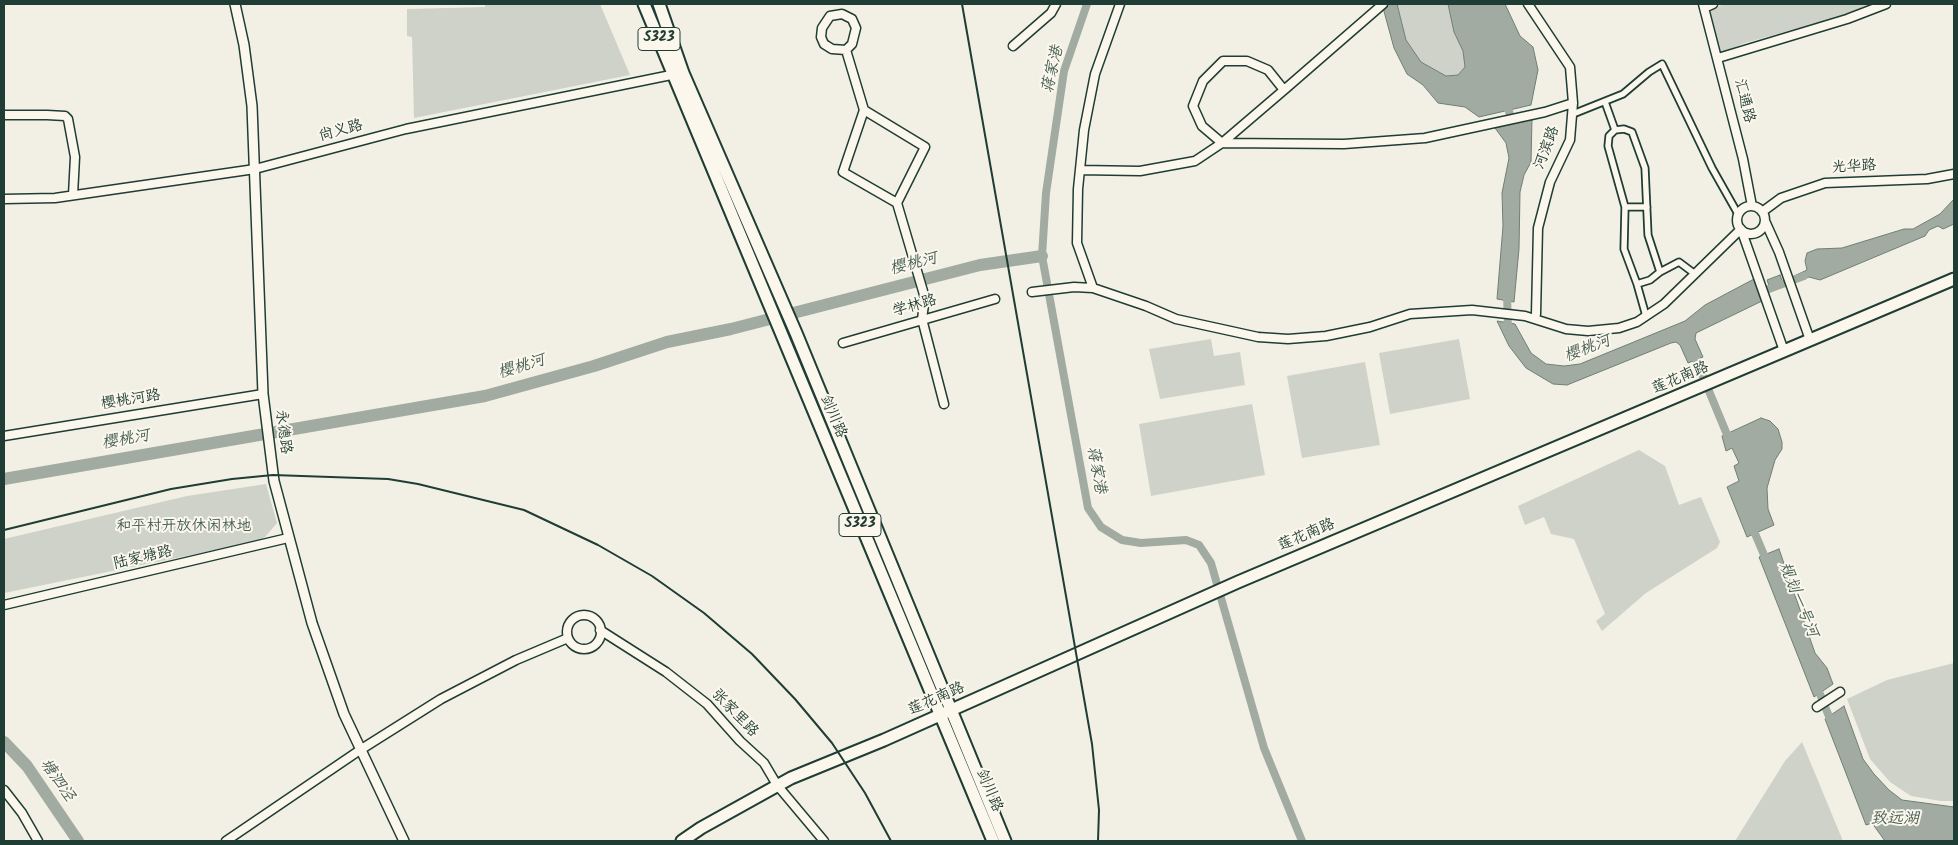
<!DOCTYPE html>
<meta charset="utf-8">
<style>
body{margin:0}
#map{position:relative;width:1958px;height:845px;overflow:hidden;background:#f2f0e5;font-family:Kalam,sans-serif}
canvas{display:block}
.frame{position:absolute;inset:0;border:5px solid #1f3d34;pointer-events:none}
</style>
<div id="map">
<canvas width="1958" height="845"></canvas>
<div class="frame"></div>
</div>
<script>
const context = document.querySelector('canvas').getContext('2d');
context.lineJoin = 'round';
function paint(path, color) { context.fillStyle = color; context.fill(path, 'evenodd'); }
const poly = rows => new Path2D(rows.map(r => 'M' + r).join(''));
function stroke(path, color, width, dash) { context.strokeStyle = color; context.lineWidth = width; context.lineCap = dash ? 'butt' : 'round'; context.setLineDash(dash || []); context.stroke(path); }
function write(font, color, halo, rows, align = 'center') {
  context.font = font + ' Kalam,"LXGW WenKai TC",sans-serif'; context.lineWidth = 4; context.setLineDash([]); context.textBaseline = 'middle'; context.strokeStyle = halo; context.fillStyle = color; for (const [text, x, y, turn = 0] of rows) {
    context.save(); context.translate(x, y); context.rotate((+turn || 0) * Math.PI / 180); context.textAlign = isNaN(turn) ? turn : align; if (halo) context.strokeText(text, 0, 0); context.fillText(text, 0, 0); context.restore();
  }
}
paint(poly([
 [485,4,600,4,630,75,414,118,412,37,407,36,407,9,485,7],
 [1397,4,1448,4,1454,32,1463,51,1465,67,1458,75,1446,76,1421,62,1406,40],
 [1724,4,1873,4,1846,15,1745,43,1720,53,1708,11],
 [1211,339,1214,356,1240,352,1245,385,1160,399,1149,349],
 [1459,339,1470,399,1390,414,1379,353],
 [1365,362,1380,445,1302,458,1287,376],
 [1252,404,1265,475,1151,496,1139,424],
 [1639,450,1665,466,1679,505,1701,497,1720,542,1717,548,1646,593,1602,631,1596,621,1605,614,1574,539,1551,534,1544,517,1525,525,1518,506],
 [266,484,277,523,265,537,255,542,4,593,4,539,187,496],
 [1954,663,1954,801,1941,801,1911,796,1890,782,1870,759,1847,699,1887,680],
 [1802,742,1843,841,1735,841,1785,761]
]), '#cfd2c8');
const water = poly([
 [1382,4,1397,4,1406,40,1421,62,1446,76,1458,75,1465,67,1463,51,1454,32,1448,4,1505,4,1520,36,1533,47,1538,70,1531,105,1479,117,1465,107,1438,103,1423,85,1407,74,1394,48,1382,4],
 [1532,119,1531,162,1524,175,1520,192,1519,249,1514,302,1497,299,1503,226,1502,193,1509,158,1506,143,1495,128,1532,119],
 [1954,199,1954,224,1943,229,1938,226,1929,230,1925,236,1820,280,1809,277,1796,281,1794,276,1807,270,1805,261,1807,253,1817,249,1842,248,1904,229,1913,229,1940,214,1954,199],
 [1780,275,1784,286,1771,291,1767,280,1780,275],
 [1754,279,1762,301,1696,333,1695,339,1703,357,1688,363,1680,345,1676,342,1671,343,1567,385,1553,384,1526,368,1509,346,1497,321,1515,324,1531,353,1546,364,1564,366,1580,364,1685,321,1705,305,1754,279],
 [1761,418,1770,421,1778,429,1782,442,1782,449,1775,460,1767,488,1768,509,1774,525,1747,537,1727,487,1739,481,1734,466,1739,463,1732,448,1726,451,1722,436,1761,418],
 [1779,549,1815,653,1827,668,1833,684,1814,697,1759,557,1779,549],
 [1844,706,1863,759,1874,774,1889,790,1902,800,1954,807,1954,841,1885,841,1872,823,1866,825,1825,719,1844,706]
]);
paint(water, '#a2aba1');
stroke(water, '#6e7f75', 1);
stroke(poly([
 [1087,4,1064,71,1046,193,1042,256,1088,508,1101,527,1122,540,1141,543,1186,540,1199,545,1211,563,1264,748,1302,841],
 [1506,102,1516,134],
 [1507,292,1508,331],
 [1758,293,1804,276],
 [1692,350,1728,437,1732,436],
 [1751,524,1767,562],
 [1816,684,1832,724]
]), '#a2aba1', 8);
stroke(poly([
 [4,479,485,396,594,366,667,342,731,329,980,265,1042,256],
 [4,742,27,766,78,841]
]), '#a2aba1', 12);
const pedestrian = poly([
 [1605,102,1615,130,1609,136,1608,146,1625,207,1624,249,1637,284],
 [1573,114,1623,94,1649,72,1662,64,1712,168,1738,214],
 [1615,130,1624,129,1632,132,1645,168,1648,235,1660,272],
 [1625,207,1647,207],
 [1646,316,1637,284,1650,280,1660,272,1679,262,1695,274]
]);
const minor = poly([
 [1383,4,1284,90,1268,70,1247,61,1223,61,1203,81,1193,106,1202,126,1222,143,1344,144,1425,138,1545,112,1573,103],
 [1528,4,1570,67,1573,103,1570,140,1550,182,1538,228,1536,314],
 [1703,4,1743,159,1752,206],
 [1704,8,1713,4],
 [1013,46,1051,13,1056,4],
 [846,50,832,49,824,44,821,37,822,28,830,16,842,14,852,19,856,28,852,44,846,50,864,110,843,172,897,203],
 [1718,58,1847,19,1886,4],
 [864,110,925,147,897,203,925,298,922,319,944,404],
 [4,115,47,115,65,116,68,119,75,157,73,195],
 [1080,170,1140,171,1195,161,1222,143,1284,90],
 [4,199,55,198,255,169,406,129,676,74],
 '1737 220a14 14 0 1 1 28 0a14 14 0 1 1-28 0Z',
 [1762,212,1781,198,1825,183,1927,179,1954,174],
 [1765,221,1779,252,1810,340],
 [1093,288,1077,243,1078,189,1084,130,1095,74,1120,4],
 [1032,292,1074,287,1093,288,1146,306,1176,319,1258,337,1288,339,1326,336,1370,327,1410,314,1472,310,1525,316,1566,329,1588,331,1619,328,1637,322,1664,304,1741,229,1784,351],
 [843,343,995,299],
 [4,436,263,394],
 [4,605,288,538],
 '567 632a17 17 0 1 1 34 0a17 17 0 1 1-34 0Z',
 [600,630,666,672,707,704,740,741,764,763,777,785,824,841],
 [1817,707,1840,692],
 [4,790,22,813,38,841],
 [226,841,360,750,441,699,516,660,568,638]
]);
const tertiary = poly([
 [235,4,244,45,252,106,263,394,274,481,312,623,344,714,404,841]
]);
const primary = poly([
 [644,4,993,841],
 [659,4,683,73,796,333,1005,841],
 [682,841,701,828,791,778,884,740,1238,582,1954,279]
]);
stroke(pedestrian, '#1f3d34', 9);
stroke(minor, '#1f3d34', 11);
stroke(tertiary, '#1f3d34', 12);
stroke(primary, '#1f3d34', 15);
stroke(pedestrian, '#fbf7ec', 5.5);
stroke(minor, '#fbf7ec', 8);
stroke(tertiary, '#fbf7ec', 9);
stroke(primary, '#fbf7ec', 11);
stroke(poly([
 [962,4,1092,744,1099,810,1098,841],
 [4,530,171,489,232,479,273,475,388,479,418,484,524,510,598,545,652,576,704,613,752,654,795,699,832,743,865,793,891,841]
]), '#1f3d34', 2);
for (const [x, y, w] of [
 [659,39,42],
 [860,525,42]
]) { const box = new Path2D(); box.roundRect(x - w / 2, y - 11.5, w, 23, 4); context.fillStyle = '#fbf7ec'; context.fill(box); stroke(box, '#1f3d34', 1); }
write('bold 14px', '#1f3d34', null, [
 ["S323",659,39],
 ["S323",860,525]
]);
write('15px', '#1f3d34', '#fbf7ec', [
 ["汇通路",1743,101,76],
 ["尚义路",341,132,-15],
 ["河滨路",1548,148,-69],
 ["光华路",1854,168,-3],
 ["学林路",915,307,-16],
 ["莲花南路",1681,379,-23],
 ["樱桃河路",131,401,-9],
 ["剑川路",832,417,67],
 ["永德路",282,432,83],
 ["莲花南路",1307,536,-23],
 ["陆家塘路",143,559,-13],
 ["莲花南路",937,700,-24],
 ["张家里路",734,714,46],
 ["剑川路",988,791,67]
]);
write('15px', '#425b52', '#fbf7ec', [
 ["和平村开放休闲林地",184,527]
]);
write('italic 16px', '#465e55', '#fbf7ec', [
 ["蒋家港",1054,70,-77],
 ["樱桃河",914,265,-14],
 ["樱桃河",1588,350,-21],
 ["樱桃河",522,368,-17],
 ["樱桃河",126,441,-10],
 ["蒋家港",1095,470,80],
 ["规划一号河",1797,600,68],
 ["塘泗泾",56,781,55],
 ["致远湖",1895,820]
]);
</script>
